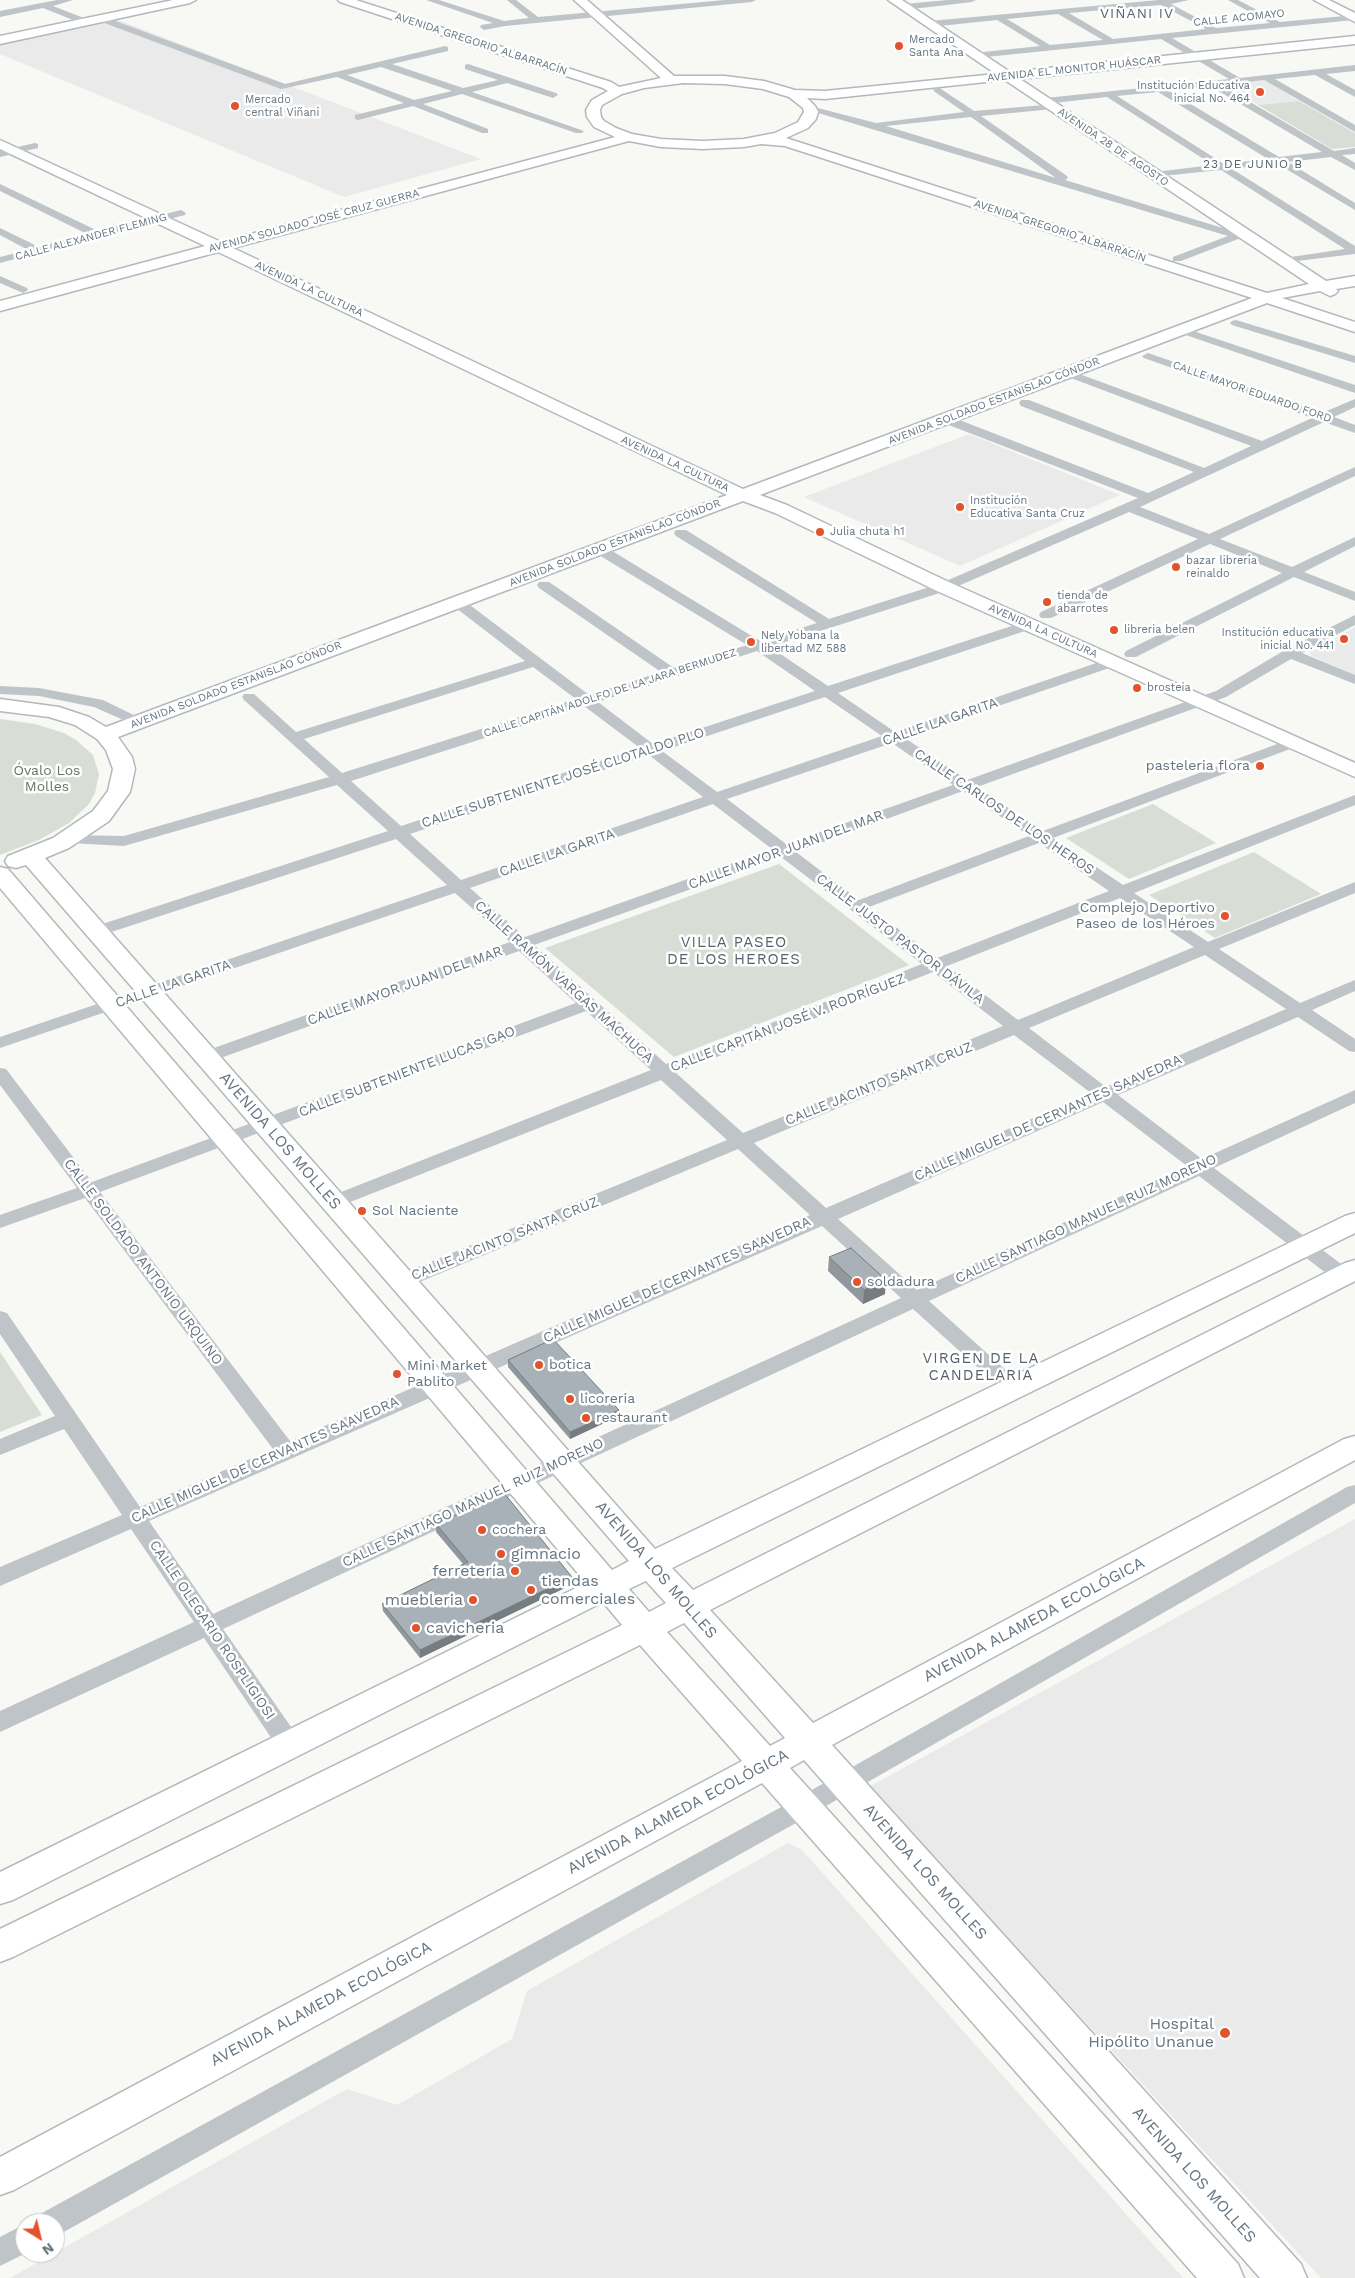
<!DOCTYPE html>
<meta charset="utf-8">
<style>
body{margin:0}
#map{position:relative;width:1355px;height:2278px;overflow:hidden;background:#f8f8f5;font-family:"Work Sans",sans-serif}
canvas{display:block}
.north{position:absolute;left:15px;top:2213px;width:50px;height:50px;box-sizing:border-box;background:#fff;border:1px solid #c1c7cc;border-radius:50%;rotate:144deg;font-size:14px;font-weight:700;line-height:20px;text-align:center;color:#647480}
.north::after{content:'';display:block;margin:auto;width:18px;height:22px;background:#e0532d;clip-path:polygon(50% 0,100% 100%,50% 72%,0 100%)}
</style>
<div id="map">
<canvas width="1355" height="2278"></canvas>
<div class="north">N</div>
</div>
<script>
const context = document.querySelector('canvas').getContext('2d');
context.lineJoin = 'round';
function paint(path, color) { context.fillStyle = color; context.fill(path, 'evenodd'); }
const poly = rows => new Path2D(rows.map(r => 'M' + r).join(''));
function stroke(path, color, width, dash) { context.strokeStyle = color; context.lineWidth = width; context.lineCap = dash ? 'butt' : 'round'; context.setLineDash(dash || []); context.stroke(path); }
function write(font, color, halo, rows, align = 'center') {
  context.font = font + ' "Work Sans",sans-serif'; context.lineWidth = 5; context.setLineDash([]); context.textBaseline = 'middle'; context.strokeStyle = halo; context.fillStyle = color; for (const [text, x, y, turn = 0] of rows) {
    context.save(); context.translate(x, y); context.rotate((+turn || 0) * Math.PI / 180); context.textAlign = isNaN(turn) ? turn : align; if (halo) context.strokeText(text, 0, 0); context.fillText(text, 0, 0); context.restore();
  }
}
paint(poly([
 [113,18,481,159,344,197,0,54,0,42],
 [1262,79,1299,101,1258,105,1221,83],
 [969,434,1120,495,960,566,804,497],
 [1355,627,1355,675,1312,656,1309,652],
 [1355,1519,1355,2278,1321,2278,869,1787],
 [788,1843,802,1850,1183,2278,10,2278,347,2089,397,2105,512,2039,527,1991]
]), '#e9eae9');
paint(poly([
 [1299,101,1355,133,1355,147,1332,149,1258,105],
 [0,719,35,724,64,733,76,740,93,755,99,774,95,793,89,804,69,823,39,840,0,855],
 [1153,804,1216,843,1129,879,1066,838],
 [1254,852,1321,894,1215,938,1149,895],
 [779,864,909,965,674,1057,545,948],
 [0,1352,42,1415,0,1432]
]), '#d8ddd5');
const secondary = poly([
 [173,0,196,0,190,3,0,44,0,36,173,0],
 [338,0,356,0,611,82,619,87,661,78,574,0,587,0,674,76,725,76,764,81,795,90,825,91,996,74,888,0,902,0,1010,72,1355,36,1355,44,1020,79,1326,281,1355,276,1355,286,1336,289,1338,291,1335,294,1330,296,1320,291,1282,298,1355,322,1355,332,1267,303,760,495,787,505,951,583,1355,763,1355,777,937,591,775,513,743,501,118,737,132,757,135,769,130,792,109,821,69,848,45,858,655,1549,1345,1216,1355,1213,1355,1233,672,1568,693,1590,1345,1263,1355,1260,1355,1281,710,1610,813,1723,1344,1439,1355,1436,1355,1460,832,1745,1301,2264,1307,2278,1260,2278,804,1760,790,1768,1238,2264,1244,2278,1197,2278,762,1783,14,2190,0,2195,0,2157,742,1761,640,1645,13,1957,0,1962,0,1929,622,1625,603,1602,13,1900,0,1904,0,1872,586,1583,0,888,0,867,8,869,612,1570,629,1561,26,865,16,868,8,866,5,861,8,856,53,838,93,811,108,791,113,769,106,750,97,739,75,725,49,717,0,711,0,699,59,707,89,717,106,727,727,495,218,252,0,311,0,301,205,246,0,149,0,140,221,242,615,137,594,127,587,117,586,110,592,100,608,91,603,88,340,2,338,0],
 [1005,80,1309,284,1267,293,786,138,808,128,816,119,818,112,815,106,807,98,825,99,1005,80],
 [683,83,725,84,763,89,789,97,803,108,804,112,798,122,775,133,744,139,703,141,661,139,632,134,616,128,604,121,601,117,600,110,602,105,622,94,644,88,683,83],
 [629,141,661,147,703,149,744,147,761,144,785,146,1252,298,743,489,233,248,629,141],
 [646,1581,666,1603,649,1612,629,1589,646,1581],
 [684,1623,785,1738,770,1746,667,1632,684,1623],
 [1314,0,1329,0,1355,13,1355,22,1314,0]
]);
stroke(secondary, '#b2b8bc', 3);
paint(poly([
 [57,0,73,0,53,6,89,20,89,24,83,24,43,8,0,17,0,11,57,0],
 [426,0,439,0,504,21,529,18,507,0,516,0,538,17,725,0,756,0,752,2,505,26,484,30,480,27,481,25,493,23,426,0],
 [948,0,976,0,972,2,904,10,900,7,904,4,948,0],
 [1159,0,1189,0,1171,4,1216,28,1270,23,1228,0,1238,0,1280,22,1355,15,1354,20,1172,38,1240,78,1355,65,1355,71,1326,74,1355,90,1355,97,1315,75,1275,79,1355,125,1355,132,1264,80,1221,85,1334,151,1355,148,1355,154,1342,155,1355,163,1355,170,1331,157,1288,162,1355,203,1355,210,1276,163,1232,169,1355,246,1355,254,1280,263,1279,261,1284,258,1345,249,1221,170,1152,177,1152,173,1155,172,1213,165,1107,97,1045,104,1040,101,1045,98,1229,79,1161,39,977,58,973,55,974,53,1040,46,997,20,930,27,926,24,930,21,1159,0],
 [1161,5,1206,29,1113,39,1069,13,1161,5],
 [1058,14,1103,40,1050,45,1007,19,1058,14],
 [1210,86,1322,152,1279,157,1169,91,1210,86],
 [1158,92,1268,159,1224,164,1117,96,1158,92],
 [102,16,285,84,445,46,448,47,448,51,392,64,463,88,498,80,465,69,465,65,468,64,556,93,558,95,553,98,507,83,472,92,584,131,582,133,576,133,462,94,423,104,488,129,488,133,482,133,413,106,358,120,355,119,355,115,404,103,337,77,281,89,99,21,98,19,102,16],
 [381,67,452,91,414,100,347,75,381,67],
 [938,87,974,111,1056,104,1058,106,1053,109,981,116,1067,176,1068,178,1065,180,1259,239,1260,241,1255,244,1238,239,1181,261,1173,261,1173,257,1228,236,805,109,810,106,876,123,964,112,935,92,933,90,938,87],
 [971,117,1056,178,886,126,971,117],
 [35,143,38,144,38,148,0,157,0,151,35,143],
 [0,184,98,231,181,210,186,213,185,215,0,263,0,257,28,250,0,235,0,228,39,247,87,234,0,191,0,184],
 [0,276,27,288,28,290,23,293,0,283,0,276],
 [1236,320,1355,356,1355,363,1232,325,1230,323,1232,321,1236,320],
 [1181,327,1355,385,1355,393,1177,332,1175,330,1177,328,1181,327],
 [1148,353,1322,413,1355,399,1355,407,1334,417,1355,425,1355,433,1324,422,1140,507,1209,534,1355,467,1355,476,1220,539,1292,567,1355,537,1355,546,1304,572,1355,592,1355,601,1294,577,1136,657,1126,657,1124,654,1126,651,1282,573,1210,544,1051,618,1041,618,1039,615,1041,612,1198,539,1129,512,949,590,770,647,828,686,1024,622,1034,622,1036,625,1034,628,838,693,895,732,1108,659,1118,659,1120,662,1118,665,905,738,967,780,1216,691,1285,650,1355,615,1355,625,1302,653,1355,675,1355,684,1291,659,1226,697,977,787,1043,831,1288,740,1298,740,1301,743,1298,746,1053,838,1123,885,1355,795,1355,805,1134,893,1208,942,1355,882,1355,893,1219,949,1300,1003,1355,980,1355,991,1312,1010,1355,1039,1355,1052,1349,1051,1298,1017,1118,1095,1202,1159,1355,1090,1355,1103,1214,1168,1349,1270,1352,1275,1349,1280,1342,1282,1335,1280,1199,1176,929,1301,1020,1383,1024,1388,1020,1393,1013,1395,1006,1393,913,1309,223,1629,298,1737,301,1744,298,1751,289,1754,280,1751,204,1638,0,1732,0,1711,194,1622,131,1529,0,1586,0,1567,122,1515,64,1429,0,1455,0,1439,55,1416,0,1334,0,1311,7,1313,140,1507,273,1449,85,1198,0,1228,0,1215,77,1188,0,1085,0,1068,6,1069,92,1182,576,1003,519,951,212,1061,206,1062,200,1061,197,1057,200,1053,510,942,455,893,0,1048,0,1037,447,885,396,839,96,937,90,936,88,932,90,928,388,831,337,785,124,846,70,843,64,841,62,838,64,835,124,836,329,777,244,700,242,697,244,694,254,694,296,732,525,661,452,605,450,602,452,599,462,599,589,695,661,672,539,588,537,585,539,582,549,582,674,668,747,645,594,552,592,549,594,546,604,546,760,641,817,623,676,536,674,533,676,530,686,530,829,619,939,584,1138,498,941,422,939,419,941,416,949,416,1148,493,1194,472,1021,406,1019,403,1021,400,1029,400,1204,468,1251,446,1063,375,1061,373,1063,371,1071,371,1262,441,1312,418,1144,358,1142,356,1148,353],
 [757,651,815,691,653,744,598,702,757,651],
 [533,667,576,699,342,773,304,739,533,667],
 [825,697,882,736,717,792,662,751,825,697],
 [584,706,640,748,401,826,351,781,584,706],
 [892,743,953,785,786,844,727,799,892,743],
 [649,755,703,797,461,880,410,834,649,755],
 [963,791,1029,836,859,900,796,852,963,791],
 [713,804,772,849,525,937,470,888,713,804],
 [1039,843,1109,891,937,958,869,907,1039,843],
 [781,857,922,964,666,1064,534,945,781,857],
 [1120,898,1194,947,1018,1020,947,966,1120,898],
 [1205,955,1286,1009,1106,1087,1029,1028,1205,955],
 [933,972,1003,1026,743,1133,676,1073,933,972],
 [586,1011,651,1070,326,1198,323,1202,326,1206,333,1208,340,1206,661,1080,727,1140,396,1276,393,1281,396,1286,403,1288,410,1286,738,1149,810,1215,290,1441,100,1192,586,1011],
 [1014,1035,1091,1093,826,1208,754,1143,1014,1035],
 [1103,1102,1187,1166,917,1290,838,1219,1103,1102],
 [822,1226,901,1298,213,1614,149,1521,822,1226],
 [0,686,39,688,103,700,142,719,144,722,137,726,94,707,39,696,0,694,0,686],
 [1355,1485,1355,1503,812,1814,62,2233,55,2235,55,2223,38,2223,42,2213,794,1800,1347,1487,1355,1485],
 [25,2224,26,2253,0,2266,0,2237,25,2224]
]), '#bfc4c8');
paint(secondary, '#fff');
paint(poly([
 [829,1257,885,1294,863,1304,828,1271],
 [508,1360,619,1416,570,1439,508,1367],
 [436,1524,573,1584,420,1658,383,1611,382,1604,463,1564,436,1532]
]), '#90989d');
paint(poly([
 [886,1280,885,1294,863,1304,864,1290],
 [619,1410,619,1416,570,1439,570,1432],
 [572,1577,573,1584,420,1658,420,1650]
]), '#767c80');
const building = poly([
 [851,1248,886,1280,864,1290,829,1257,851,1248],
 [553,1339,619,1410,570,1432,508,1360,553,1339],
 [504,1493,572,1577,420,1650,382,1604,468,1562,436,1524,504,1493]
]);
paint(building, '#a8b1b7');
stroke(building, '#767c80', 1);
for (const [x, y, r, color] of [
 [899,46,5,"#e0532d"],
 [1260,92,5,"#e0532d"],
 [235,106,5,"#e0532d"],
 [960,507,5,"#e0532d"],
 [820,532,5,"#e0532d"],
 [1176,567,5,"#e0532d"],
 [1047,602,5,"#e0532d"],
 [1114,630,5,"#e0532d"],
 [1344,639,5,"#e0532d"],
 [751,642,5,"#e0532d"],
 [1137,688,5,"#e0532d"],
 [1260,766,5,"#e0532d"],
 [1225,916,5,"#e0532d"],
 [362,1211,5,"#e0532d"],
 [857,1282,5,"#e0532d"],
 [539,1365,5,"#e0532d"],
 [397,1374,5,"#e0532d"],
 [570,1399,5,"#e0532d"],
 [586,1418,5,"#e0532d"],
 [482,1530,5,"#e0532d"],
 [501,1554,5,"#e0532d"],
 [515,1571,5,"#e0532d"],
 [531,1590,5,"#e0532d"],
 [473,1600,5,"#e0532d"],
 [416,1628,5,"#e0532d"],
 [1225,2033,6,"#e0532d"]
]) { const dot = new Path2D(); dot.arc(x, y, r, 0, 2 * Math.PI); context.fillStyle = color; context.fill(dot); stroke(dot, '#fff', 2); }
write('11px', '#647480', '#fff', [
 ["CALLE ACOMAYO",1239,18,-6],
 ["AVENIDA GREGORIO ALBARRACÍN",481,44,18],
 ["AVENIDA EL MONITOR HUÁSCAR",1074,69,-6],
 ["AVENIDA 28 DE AGOSTO",1113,147,34],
 ["AVENIDA SOLDADO JOSÉ CRUZ GUERRA",314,221,-15],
 ["AVENIDA GREGORIO ALBARRACÍN",1060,231,18],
 ["CALLE ALEXANDER FLEMING",91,237,-15],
 ["AVENIDA LA CULTURA",309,289,25],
 ["CALLE MAYOR EDUARDO FORD",1252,392,19],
 ["AVENIDA SOLDADO ESTANISLAO CÓNDOR",994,401,-21],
 ["AVENIDA LA CULTURA",675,464,25],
 ["AVENIDA SOLDADO ESTANISLAO CÓNDOR",615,543,-21],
 ["AVENIDA LA CULTURA",1043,631,24],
 ["AVENIDA SOLDADO ESTANISLAO CÓNDOR",236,685,-21],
 ["CALLE CAPITÁN ADOLFO DE LA JARA BERMUDEZ",610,693,-18]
]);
write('11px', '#647480', '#fff', [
 ["Mercado",909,40],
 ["Santa Ana",909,53],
 ["Institución Educativa",1250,86,"right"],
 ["inicial No. 464",1250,99,"right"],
 ["Mercado",245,100],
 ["central Viñani",245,113],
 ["Institución",970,501],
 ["Educativa Santa Cruz",970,514],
 ["Julia chuta h1",830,532],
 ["bazar libreria",1186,561],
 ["reinaldo",1186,574],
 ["tienda de",1057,596],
 ["abarrotes",1057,609],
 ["libreria belen",1124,630],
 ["Institución educativa",1334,633,"right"],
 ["inicial No. 441",1334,646,"right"],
 ["Nely Yobana la",761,636],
 ["libertad MZ 588",761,649],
 ["brosteia",1147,688]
], 'left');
context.letterSpacing = '1px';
write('12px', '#55626b', '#fff', [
 ["23 DE JUNIO B",1253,164]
]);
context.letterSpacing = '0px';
context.letterSpacing = '1px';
write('14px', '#55626b', '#fff', [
 ["VIÑANI IV",1137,14]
]);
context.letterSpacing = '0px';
write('14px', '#647480', '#fff', [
 ["CALLE LA GARITA",940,722,-19],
 ["CALLE SUBTENIENTE JOSÉ CLOTALDO PLO",563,778,-18],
 ["CALLE CARLOS DE LOS HEROS",1004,812,34],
 ["CALLE MAYOR JUAN DEL MAR",786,850,-20],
 ["CALLE LA GARITA",557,853,-19],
 ["CALLE JUSTO PASTOR DÁVILA",900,939,37],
 ["CALLE RAMÓN VARGAS MACHUCA",564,982,42],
 ["CALLE LA GARITA",173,984,-19],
 ["CALLE MAYOR JUAN DEL MAR",405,986,-20],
 ["CALLE CAPITÁN JOSÉ V. RODRÍGUEZ",788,1023,-21],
 ["CALLE SUBTENIENTE LUCAS GAO",407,1072,-21],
 ["CALLE JACINTO SANTA CRUZ",879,1084,-22],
 ["CALLE MIGUEL DE CERVANTES SAAVEDRA",1048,1118,-24],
 ["CALLE SANTIAGO MANUEL RUIZ MORENO",1086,1219,-25],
 ["CALLE JACINTO SANTA CRUZ",505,1239,-22],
 ["CALLE SOLDADO ANTONIO URQUINO",143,1262,53],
 ["CALLE MIGUEL DE CERVANTES SAAVEDRA",677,1280,-24],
 ["CALLE MIGUEL DE CERVANTES SAAVEDRA",265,1460,-24],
 ["CALLE SANTIAGO MANUEL RUIZ MORENO",473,1503,-25],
 ["CALLE OLEGARIO ROSPLIGIOSI",212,1630,56]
]);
write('14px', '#647480', '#fff', [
 ["pasteleria flora",1250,766,"right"],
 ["Complejo Deportivo",1215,908,"right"],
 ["Paseo de los Héroes",1215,924,"right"],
 ["Sol Naciente",372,1211],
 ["soldadura",867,1282],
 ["botica",549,1365],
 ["Mini Market",407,1366],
 ["Pablito",407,1382],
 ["licoreria",580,1399],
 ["restaurant",596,1418],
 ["cochera",492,1530]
], 'left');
write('14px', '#667862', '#fff', [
 ["Óvalo Los",47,771],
 ["Molles",47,787]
]);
context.letterSpacing = '1px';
write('15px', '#55626b', '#fff', [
 ["VILLA PASEO",734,943],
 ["DE LOS HEROES",734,960],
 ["VIRGEN DE LA",981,1359],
 ["CANDELARIA",981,1376]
]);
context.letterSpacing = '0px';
write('16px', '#647480', '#fff', [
 ["AVENIDA LOS MOLLES",280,1141,49],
 ["AVENIDA LOS MOLLES",656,1570,49],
 ["AVENIDA ALAMEDA ECOLÓGICA",1034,1620,-28],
 ["AVENIDA ALAMEDA ECOLÓGICA",678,1812,-28],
 ["AVENIDA LOS MOLLES",925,1872,48],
 ["AVENIDA ALAMEDA ECOLÓGICA",321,2004,-28],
 ["AVENIDA LOS MOLLES",1194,2175,48]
]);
write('16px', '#647480', '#fff', [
 ["gimnacio",511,1554],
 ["ferretería",505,1571,"right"],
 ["tiendas",541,1581],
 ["comerciales",541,1599],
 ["muebleria",463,1600,"right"],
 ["cavicheria",426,1628],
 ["Hospital",1214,2024,"right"],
 ["Hipólito Unanue",1214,2042,"right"]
], 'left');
</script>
